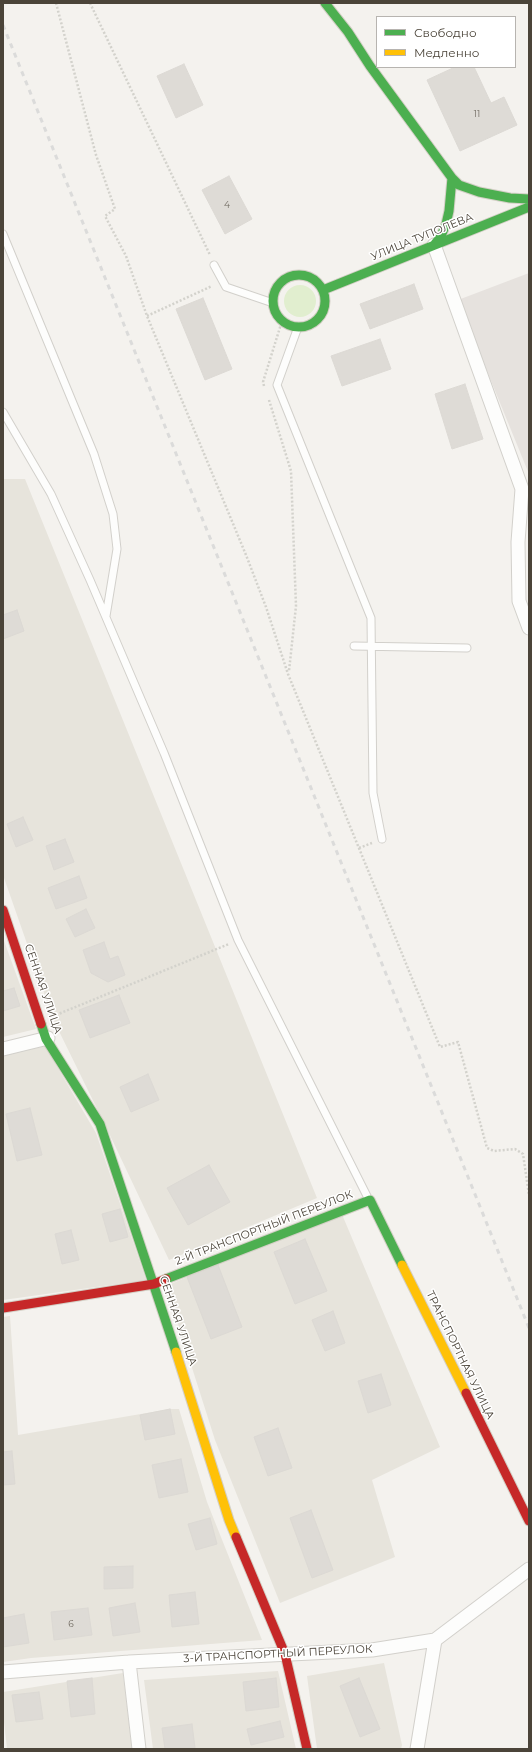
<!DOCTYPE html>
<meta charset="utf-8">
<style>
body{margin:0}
#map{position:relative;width:532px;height:1752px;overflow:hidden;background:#f4f2ee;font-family:Montserrat,sans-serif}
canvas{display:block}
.frame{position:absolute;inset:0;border:4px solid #4b4439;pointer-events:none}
.legend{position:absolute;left:376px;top:16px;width:140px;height:52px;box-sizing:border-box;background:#fff;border:1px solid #b7b4b0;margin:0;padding:5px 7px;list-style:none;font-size:12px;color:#4b4439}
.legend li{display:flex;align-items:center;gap:8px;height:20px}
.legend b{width:20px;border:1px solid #b7b4b0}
</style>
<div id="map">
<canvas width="532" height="1752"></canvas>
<div class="frame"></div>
<ul class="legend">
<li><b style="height:5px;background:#4caf50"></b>Свободно</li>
<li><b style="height:5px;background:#ffc107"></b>Медленно</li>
</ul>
</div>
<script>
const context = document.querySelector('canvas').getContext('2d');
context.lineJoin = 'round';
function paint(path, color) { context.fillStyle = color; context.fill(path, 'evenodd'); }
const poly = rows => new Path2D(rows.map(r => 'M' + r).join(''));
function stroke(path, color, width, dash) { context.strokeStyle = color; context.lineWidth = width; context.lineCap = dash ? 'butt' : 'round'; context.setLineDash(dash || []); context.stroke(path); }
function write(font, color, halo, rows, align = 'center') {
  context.font = font + ' Montserrat,sans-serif'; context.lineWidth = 3; context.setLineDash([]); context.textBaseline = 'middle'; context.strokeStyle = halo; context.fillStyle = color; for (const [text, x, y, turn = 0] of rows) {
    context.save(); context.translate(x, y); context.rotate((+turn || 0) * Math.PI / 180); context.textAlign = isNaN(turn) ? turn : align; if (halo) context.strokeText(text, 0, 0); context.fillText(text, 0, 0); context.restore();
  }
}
paint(poly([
 [3,479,25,479,317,1198,169,1260,108,1131,54,1021,3,875],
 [3,938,36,1029,3,1037],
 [45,1046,96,1133,146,1280,3,1300,3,1056],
 [341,1212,440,1447,372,1480,395,1557,280,1603,215,1440,166,1286],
 [10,1316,18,1435,170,1409,179,1409,207,1502,262,1640,31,1658,3,1662,3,1317],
 [384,1663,402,1745,401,1749,317,1749,307,1676],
 [278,1671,296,1749,153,1749,144,1680],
 [123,1673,132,1749,7,1749,3,1713,3,1692]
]), '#e7e4dc');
paint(poly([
 [529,273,529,474,458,300]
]), '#e6e2de');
paint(poly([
 '284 301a16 16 0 1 1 32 0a16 16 0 1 1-32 0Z'
]), '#e1eecf');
const building = poly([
 [184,64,203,105,176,118,157,76,184,64],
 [455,67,474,67,491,103,504,97,517,125,460,151,427,80,455,67],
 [229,176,252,219,225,234,202,190,229,176],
 [414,284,423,309,370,329,360,304,414,284],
 [203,298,232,369,205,380,176,309,203,298],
 [380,339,391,369,342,386,331,356,380,339],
 [465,384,483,439,452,449,435,394,465,384],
 [17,610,24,631,3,639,3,615,17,610],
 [23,817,33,840,16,847,7,824,23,817],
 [65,839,74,862,54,870,46,846,65,839],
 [79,876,87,898,56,909,48,888,79,876],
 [86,909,95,928,75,937,66,919,86,909],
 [104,942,110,959,118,956,125,975,108,982,91,973,83,950,104,942],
 [14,988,20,1006,3,1011,3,991,14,988],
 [119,995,130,1023,90,1038,79,1010,119,995],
 [148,1074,159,1100,131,1112,120,1087,148,1074],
 [30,1108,42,1155,17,1161,6,1114,30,1108],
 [209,1165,230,1202,188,1225,167,1188,209,1165],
 [120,1209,128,1237,110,1242,102,1214,120,1209],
 [71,1230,79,1260,62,1264,55,1234,71,1230],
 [305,1239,327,1291,295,1304,274,1252,305,1239],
 [218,1265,242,1327,211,1339,187,1277,218,1265],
 [333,1311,345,1343,325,1351,312,1320,333,1311],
 [381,1374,391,1405,368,1413,358,1381,381,1374],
 [170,1409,175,1434,145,1440,140,1415,170,1409],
 [278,1428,292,1468,268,1476,254,1437,278,1428],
 [12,1451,15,1484,3,1485,3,1452,12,1451],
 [181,1459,188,1492,159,1498,152,1465,181,1459],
 [311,1510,333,1570,312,1578,290,1518,311,1510],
 [210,1518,217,1544,196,1550,188,1524,210,1518],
 [133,1566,133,1588,104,1589,104,1567,133,1566],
 [195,1592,199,1624,172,1627,169,1595,195,1592],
 [135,1603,140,1632,113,1636,109,1608,135,1603],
 [88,1608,92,1635,54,1640,51,1612,88,1608],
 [24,1614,29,1643,3,1647,3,1618,24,1614],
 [92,1678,95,1714,71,1717,67,1681,92,1678],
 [276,1678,279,1707,246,1711,243,1682,276,1678],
 [359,1678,380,1729,360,1737,340,1686,359,1678],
 [39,1692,43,1719,16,1722,12,1695,39,1692],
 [280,1721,284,1737,251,1745,247,1729,280,1721],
 [192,1724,195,1748,165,1749,162,1728,192,1724]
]);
paint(building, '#dedbd6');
stroke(building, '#dcd9d4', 1);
const lane = poly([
 [3,234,94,454,113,514,117,549,106,616],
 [214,265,226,287,273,303],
 [298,327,277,385,371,618,373,793,382,839],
 [3,412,51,494,90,580,164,753,238,940,369,1200],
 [354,646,467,648]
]);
const street = poly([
 [434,245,522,489,518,542,519,601,529,628],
 [3,1049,48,1038],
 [129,1662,139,1749],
 [3,1672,129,1662,372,1650,435,1640,529,1569],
 [417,1749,435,1640]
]);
const fast = poly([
 [325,3,348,32,370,66,452,178,459,185,479,192,510,198,529,199],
 [434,245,441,236,446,224,449,211,452,178],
 '273 301a26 26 0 1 1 52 0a26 26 0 1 1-52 0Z',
 [323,290,529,207],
 [41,1024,46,1039,100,1124,176,1352],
 [166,1279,370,1200,402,1265]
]);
const slow = poly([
 [402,1265,466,1393],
 [176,1352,229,1520,236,1537]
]);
const jam = poly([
 [3,910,41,1024],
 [3,1308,154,1284,166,1279],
 [466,1393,529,1521],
 [236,1537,285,1654,307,1749]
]);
stroke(lane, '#d2d0cb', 9);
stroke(street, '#d2d0cb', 15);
stroke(fast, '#d3cfc5', 11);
stroke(slow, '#d3cfc5', 11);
stroke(jam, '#d3cfc5', 11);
stroke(poly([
 [56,3,96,155,115,209,105,216,126,256,147,316,246,555,266,607,288,674,440,1047,458,1042,487,1148,494,1151,515,1149,523,1154,529,1195],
 [90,3,210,255],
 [147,316,212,286],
 [264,386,263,382,282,321],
 [269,400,291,471,296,606,289,671],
 [359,848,372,843],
 [56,1015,229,944]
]), '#d3d2cc', 2.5, [2, 2]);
stroke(lane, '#fdfdfc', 7);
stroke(street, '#fdfdfc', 13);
stroke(fast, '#4caf50', 9);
stroke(slow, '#ffc107', 9);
stroke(jam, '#c62828', 9);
stroke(poly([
 [3,25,529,1328]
]), '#dbdbda', 3, [5, 5]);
write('9px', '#706a61', null, [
 ["11",477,114],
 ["4",227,205],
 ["6",71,1624]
]);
write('11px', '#4b4439', '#fff', [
 ["УЛИЦА ТУПОЛЕВА",422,237,-22],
 ["СЕННАЯ УЛИЦА",43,989,71],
 ["2-Й ТРАНСПОРТНЫЙ ПЕРЕУЛОК",264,1228,-21],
 ["СЕННАЯ УЛИЦА",178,1321,71],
 ["ТРАНСПОРТНАЯ УЛИЦА",460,1355,64],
 ["3-Й ТРАНСПОРТНЫЙ ПЕРЕУЛОК",278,1654,-3]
]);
</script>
